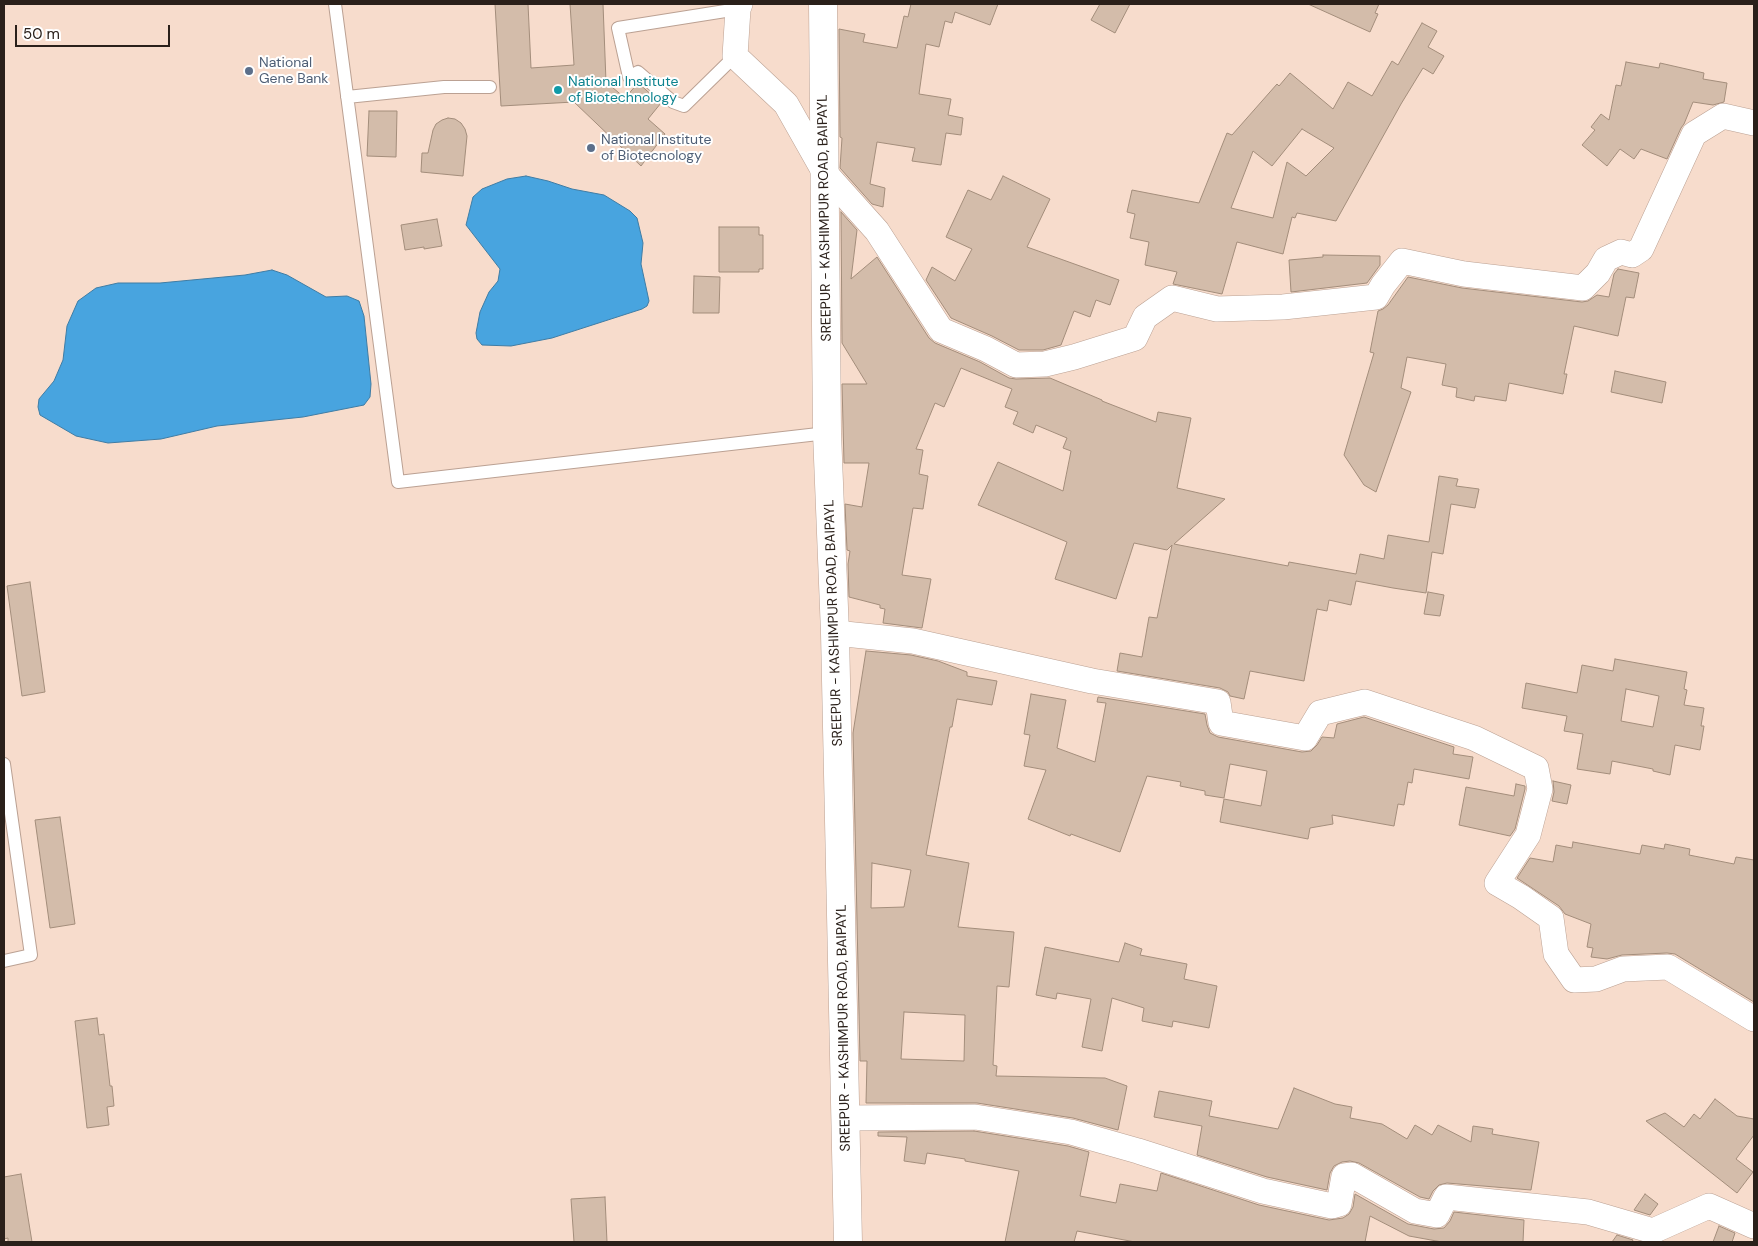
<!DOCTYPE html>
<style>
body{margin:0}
#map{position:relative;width:1758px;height:1246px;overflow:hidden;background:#f7dccc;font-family:"DM Sans",sans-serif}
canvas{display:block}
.frame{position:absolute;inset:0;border:5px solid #2a201a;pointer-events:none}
.scale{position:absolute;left:15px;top:25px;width:155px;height:22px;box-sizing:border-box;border:2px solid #2a201a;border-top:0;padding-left:6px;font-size:15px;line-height:18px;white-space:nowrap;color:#2a201a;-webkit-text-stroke:4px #fff;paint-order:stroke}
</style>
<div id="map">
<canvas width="1758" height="1246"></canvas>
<div class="frame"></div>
<div class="scale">50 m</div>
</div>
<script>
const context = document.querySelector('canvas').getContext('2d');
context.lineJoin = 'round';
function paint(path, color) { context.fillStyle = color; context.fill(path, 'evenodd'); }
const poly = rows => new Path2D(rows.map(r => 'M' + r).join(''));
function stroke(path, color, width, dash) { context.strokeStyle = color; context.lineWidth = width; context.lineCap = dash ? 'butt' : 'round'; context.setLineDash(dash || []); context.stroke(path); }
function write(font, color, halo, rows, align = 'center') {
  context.font = font + ' "DM Sans",sans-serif'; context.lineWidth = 4; context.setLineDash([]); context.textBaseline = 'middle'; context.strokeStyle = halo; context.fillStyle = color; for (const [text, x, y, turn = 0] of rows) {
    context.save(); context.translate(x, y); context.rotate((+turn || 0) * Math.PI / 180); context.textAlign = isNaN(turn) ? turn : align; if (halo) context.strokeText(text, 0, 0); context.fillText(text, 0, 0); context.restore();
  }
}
const water = poly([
 [526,176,548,181,572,189,604,195,630,211,637,218,643,243,641,264,649,301,647,306,642,309,552,338,511,346,482,345,477,339,476,333,480,312,489,292,498,281,500,269,466,225,473,197,482,189,507,179,526,176],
 [272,270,287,275,326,297,347,296,359,301,364,316,371,384,370,397,364,405,303,417,217,426,161,439,108,443,76,436,40,415,38,407,39,399,54,381,63,360,67,326,78,301,96,288,118,283,160,283,245,275,272,270]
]);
paint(water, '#48a4df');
stroke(water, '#3f7ca4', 1);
const building = poly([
 [495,4,528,4,531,68,574,65,570,4,603,4,606,82,625,98,638,83,661,103,648,119,665,134,641,166,574,102,501,106,495,4],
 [911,4,998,4,990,25,955,12,952,23,945,21,939,47,926,44,919,94,951,99,948,115,963,118,961,135,946,133,941,165,912,161,915,148,877,142,870,184,885,188,883,207,872,204,840,168,842,138,840,137,839,29,865,34,863,42,897,48,904,16,908,17,911,4],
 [1100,4,1130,4,1115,33,1091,20,1100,4],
 [1308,4,1379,4,1375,13,1378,14,1370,32,1308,4],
 [1422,23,1437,31,1428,47,1444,56,1433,74,1423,68,1401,104,1336,221,1297,213,1295,218,1292,217,1283,254,1237,242,1222,294,1173,284,1177,272,1145,265,1149,242,1130,238,1135,214,1127,212,1132,190,1199,203,1227,133,1232,135,1277,84,1279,86,1290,73,1333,109,1348,82,1372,96,1392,61,1398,65,1422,23],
 [1302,129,1334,148,1306,176,1287,162,1273,218,1231,208,1253,151,1272,166,1302,129],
 [1626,62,1659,68,1660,63,1704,73,1703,79,1727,83,1724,102,1713,105,1693,102,1684,124,1681,128,1667,159,1641,149,1634,159,1620,149,1607,166,1582,145,1595,130,1591,127,1601,114,1609,120,1616,85,1621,86,1626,62],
 [369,111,397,111,396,157,367,156,369,111],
 [448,118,455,119,461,123,465,129,467,136,463,176,421,172,422,153,428,153,433,130,436,124,442,120,448,118],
 [1003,176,1050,199,1027,247,1119,280,1110,305,1096,300,1090,317,1074,311,1061,345,1043,350,1019,350,992,336,951,318,926,280,932,267,955,281,972,249,946,237,968,190,991,200,1003,176],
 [841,212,857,230,851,279,877,257,929,338,935,343,980,362,1009,378,1016,379,1050,378,1102,400,1102,401,1156,422,1158,412,1191,418,1177,488,1225,499,1174,544,1288,566,1289,562,1356,574,1360,554,1384,559,1388,535,1429,542,1439,476,1458,479,1456,486,1479,489,1475,508,1451,504,1443,554,1432,552,1426,593,1393,588,1356,581,1351,605,1329,600,1327,611,1317,609,1304,681,1250,671,1244,699,1230,696,1228,692,1220,688,1117,671,1120,653,1142,657,1149,617,1157,618,1172,545,1167,550,1134,543,1116,599,1055,579,1067,542,978,505,998,462,1063,491,1071,451,1063,448,1067,438,1036,425,1033,433,1013,424,1018,412,1005,407,1012,389,961,368,944,407,935,403,916,449,923,450,919,474,928,476,923,509,913,508,902,575,931,579,922,628,883,623,885,609,880,608,880,605,849,597,848,564,850,551,847,550,845,504,862,507,869,463,844,463,842,384,867,384,842,343,841,212],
 [437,219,442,246,424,249,424,247,405,250,401,225,437,219],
 [719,227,759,227,759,235,763,235,763,269,759,269,759,272,719,272,719,227],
 [1323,255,1380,256,1380,265,1367,283,1291,292,1289,260,1323,257,1323,255],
 [1618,269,1639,273,1634,298,1626,297,1618,336,1574,326,1564,374,1567,374,1563,394,1509,383,1506,401,1475,396,1474,401,1456,397,1457,388,1442,385,1446,364,1407,357,1401,388,1411,392,1376,492,1364,485,1344,455,1374,353,1370,352,1378,311,1383,309,1388,305,1408,277,1462,288,1582,302,1588,301,1597,295,1609,297,1614,274,1618,269],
 [694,276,720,277,719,313,693,313,694,276],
 [1615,371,1666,382,1662,403,1611,392,1615,371],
 [30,582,45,692,22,696,7,586,30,582],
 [1428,592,1444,595,1440,616,1424,614,1428,592],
 [866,651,911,655,938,661,967,672,967,676,997,681,992,705,957,699,952,727,950,727,926,855,969,863,958,927,1014,932,1009,987,997,986,993,1065,997,1066,996,1076,1105,1078,1127,1086,1118,1130,1073,1118,977,1103,866,1103,867,1061,860,1061,853,733,866,651],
 [872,863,911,870,904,907,871,908,872,863],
 [904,1012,965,1015,964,1061,901,1059,904,1012],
 [1615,659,1687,672,1684,689,1687,690,1684,705,1704,708,1701,726,1704,726,1700,750,1675,745,1670,775,1653,771,1653,769,1612,761,1610,774,1577,769,1583,734,1564,731,1567,716,1522,708,1526,683,1577,693,1582,665,1613,671,1615,659],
 [1626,689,1659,696,1653,727,1621,721,1626,689],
 [1031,694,1066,700,1057,748,1095,762,1106,703,1097,702,1098,697,1205,714,1207,725,1210,733,1218,737,1302,752,1311,751,1317,745,1322,737,1334,738,1337,724,1364,717,1454,747,1453,754,1473,757,1469,779,1414,769,1412,783,1408,782,1404,805,1398,804,1394,826,1332,815,1333,824,1310,828,1308,839,1220,822,1224,799,1261,806,1267,771,1230,764,1224,798,1205,795,1205,791,1180,786,1181,782,1147,776,1120,852,1071,834,1070,836,1028,819,1046,770,1024,766,1030,735,1024,734,1031,694],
 [1553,781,1571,785,1567,804,1552,801,1554,792,1553,781],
 [1516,784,1525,786,1525,789,1515,829,1510,836,1459,825,1466,787,1514,796,1516,784],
 [60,817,75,924,50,928,35,820,60,817],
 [1573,842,1640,854,1642,845,1664,849,1665,844,1690,849,1689,855,1734,864,1736,857,1754,860,1754,1002,1675,954,1667,953,1622,955,1607,959,1591,957,1593,948,1587,947,1591,924,1565,914,1559,906,1517,878,1530,858,1553,862,1556,845,1572,848,1573,842],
 [1125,943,1142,949,1140,955,1187,964,1184,979,1217,986,1209,1028,1173,1021,1172,1027,1142,1021,1144,1008,1112,998,1102,1051,1082,1047,1091,999,1057,993,1056,999,1036,995,1045,947,1119,962,1125,943],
 [97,1018,99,1035,104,1034,110,1086,112,1086,114,1106,107,1107,109,1125,87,1128,75,1021,97,1018],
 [1294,1088,1335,1104,1352,1107,1350,1118,1382,1124,1407,1139,1415,1125,1432,1135,1438,1125,1471,1142,1473,1126,1493,1129,1492,1134,1539,1142,1531,1190,1447,1183,1439,1185,1433,1191,1429,1199,1420,1197,1359,1163,1350,1161,1342,1162,1334,1166,1330,1173,1327,1190,1267,1177,1197,1155,1202,1126,1154,1117,1159,1091,1212,1101,1209,1116,1278,1129,1294,1088],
 [1715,1099,1737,1116,1754,1119,1754,1135,1736,1159,1753,1172,1737,1193,1646,1121,1665,1113,1684,1127,1694,1114,1700,1119,1715,1099],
 [974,1131,1068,1146,1089,1152,1080,1196,1116,1203,1120,1184,1157,1191,1161,1173,1259,1205,1329,1220,1343,1218,1349,1214,1353,1207,1355,1194,1408,1224,1434,1229,1444,1228,1450,1221,1454,1212,1524,1220,1523,1242,1442,1242,1409,1236,1370,1216,1365,1242,1135,1242,1077,1231,1074,1242,1005,1242,1019,1171,965,1161,965,1159,927,1153,925,1164,904,1161,907,1137,878,1136,878,1132,974,1131],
 [21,1174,32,1242,8,1242,8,1238,4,1239,4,1177,21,1174],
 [1645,1194,1658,1204,1650,1215,1634,1210,1645,1194],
 [605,1197,607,1242,574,1242,571,1199,605,1197],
 [1719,1226,1735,1233,1732,1242,1713,1242,1719,1226],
 [1617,1235,1633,1240,1632,1242,1612,1242,1617,1235]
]);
paint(building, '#d3bcaa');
stroke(building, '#a38d7b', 1);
const lane = poly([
 [335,4,398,482,827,433],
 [735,56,684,106,673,102,638,72,629,77,618,28,738,9],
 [347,97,444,87,490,87],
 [4,764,31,955,4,961]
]);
const street = poly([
 [740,4,738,9,735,56,786,104,825,173,877,231,941,330,986,349,1016,365,1045,364,1074,357,1135,338,1145,317,1172,298,1217,309,1283,307,1376,297,1383,285,1402,261,1464,274,1583,288,1598,273,1606,259,1621,252,1632,255,1641,249,1694,134,1723,116,1754,123],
 [835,633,913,641,1092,681,1218,702,1221,723,1305,738,1320,713,1365,702,1474,738,1536,768,1540,789,1528,835,1497,883,1521,897,1551,918,1556,954,1574,980,1596,979,1623,969,1668,967,1754,1019],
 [846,1118,975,1117,1071,1132,1138,1151,1263,1191,1332,1206,1339,1204,1344,1176,1352,1175,1415,1211,1437,1215,1446,1197,1588,1212,1653,1231,1709,1206,1754,1226]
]);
const secondary = poly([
 [823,4,827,433,835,633,848,1242]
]);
stroke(lane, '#bba193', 14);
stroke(street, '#bba193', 26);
stroke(secondary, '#bba193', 29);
stroke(lane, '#fff', 12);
stroke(street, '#fff', 25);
stroke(secondary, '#fff', 28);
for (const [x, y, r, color] of [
 [249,71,5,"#5c6f8a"],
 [558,90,5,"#0f9aa8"],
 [591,148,5,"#5c6f8a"]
]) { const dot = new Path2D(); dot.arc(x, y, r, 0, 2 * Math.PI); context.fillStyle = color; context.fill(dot); stroke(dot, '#fff', 2); }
write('14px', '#4e5e75', '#fff', [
 ["National",259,63],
 ["Gene Bank",259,79],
 ["National Institute",601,140],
 ["of Biotecnology",601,156]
], 'left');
write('14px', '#0d838f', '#fff', [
 ["National Institute",568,82],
 ["of Biotechnology",568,98]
], 'left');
write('14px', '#2a201a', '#fff', [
 ["SREEPUR - KASHIMPUR ROAD, BAIPAYL",825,218,-91],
 ["SREEPUR - KASHIMPUR ROAD, BAIPAYL",834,623,-92],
 ["SREEPUR - KASHIMPUR ROAD, BAIPAYL",844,1028,-91]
]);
</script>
